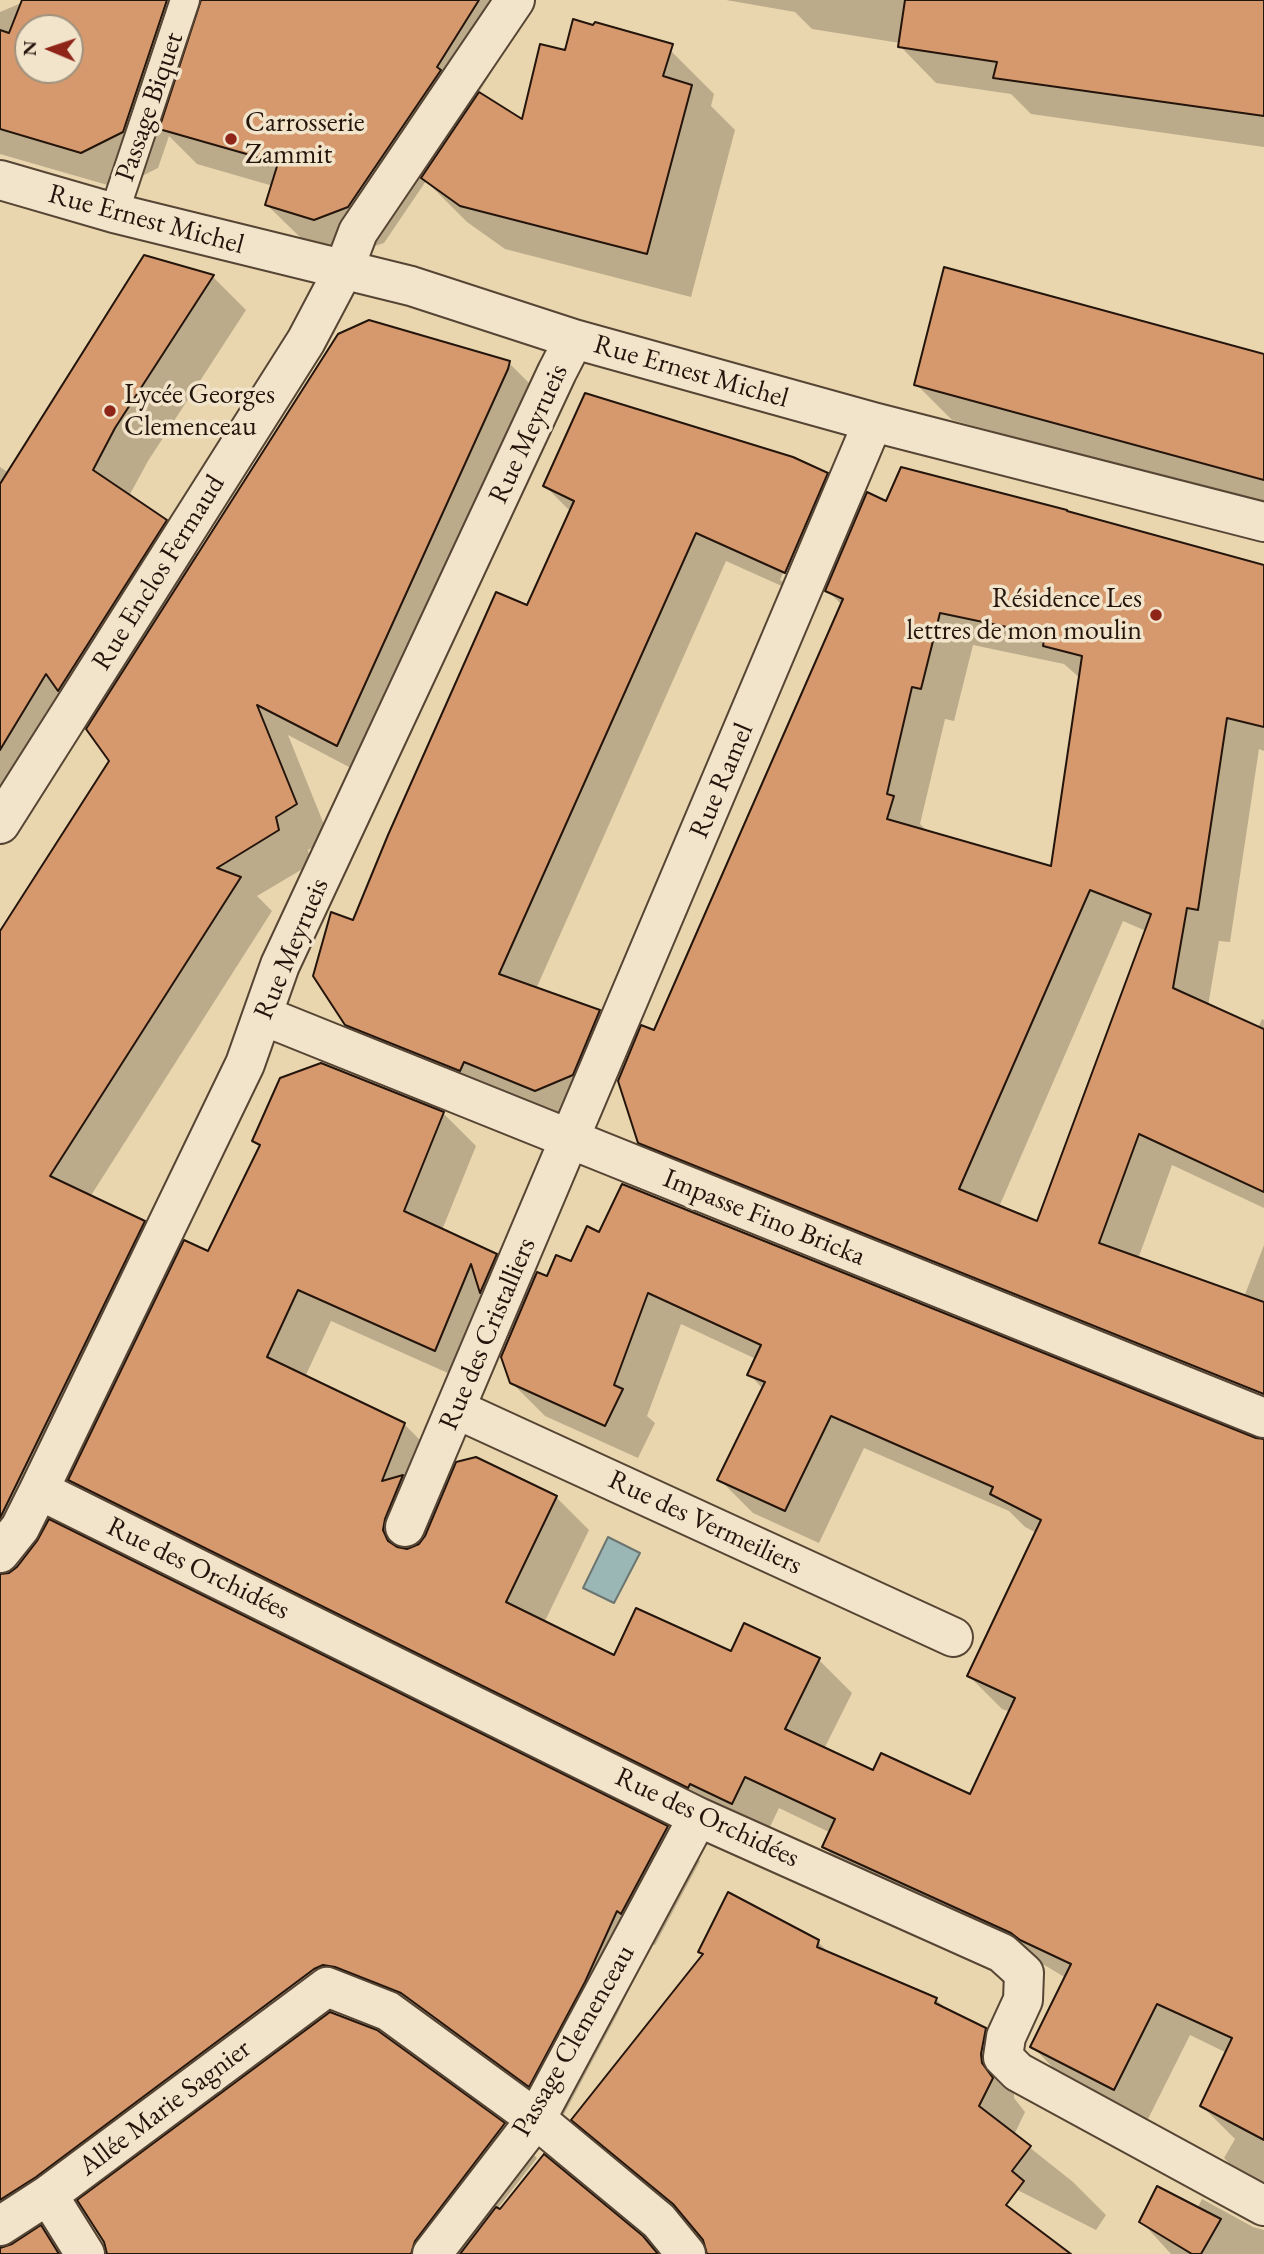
<!DOCTYPE html>
<meta charset="utf-8">
<style>
body{margin:0}
#map{position:relative;width:1264px;height:2254px;overflow:hidden;background:#ead6ae;font-family:"EB Garamond",serif}
canvas{display:block}
.north{position:absolute;left:14px;top:14px;width:70px;height:70px;box-sizing:border-box;background:#f1e4ca;border:2px solid #9f917e;border-radius:50%;rotate:272deg;font-size:19px;font-weight:700;line-height:28px;text-align:center;color:#24150c}
.north::after{content:'';display:block;margin:auto;width:24px;height:32px;background:#8f2418;clip-path:polygon(50% 0,100% 100%,50% 72%,0 100%)}
</style>
<div id="map">
<canvas width="1264" height="2254"></canvas>
<div class="north">N</div>
</div>
<script>
const context = document.querySelector('canvas').getContext('2d');
context.lineJoin = 'round';
function paint(path, color) { context.fillStyle = color; context.fill(path, 'evenodd'); }
const poly = rows => new Path2D(rows.map(r => 'M' + r).join(''));
function stroke(path, color, width, dash) { context.strokeStyle = color; context.lineWidth = width; context.lineCap = dash ? 'butt' : 'round'; context.setLineDash(dash || []); context.stroke(path); }
function write(font, color, halo, rows, align = 'center') {
  context.font = font + ' "EB Garamond",serif'; context.lineWidth = 7; context.setLineDash([]); context.textBaseline = 'middle'; context.strokeStyle = halo; context.fillStyle = color; for (const [text, x, y, turn = 0] of rows) {
    context.save(); context.translate(x, y); context.rotate((+turn || 0) * Math.PI / 180); context.textAlign = isNaN(turn) ? turn : align; if (halo) context.strokeText(text, 0, 0); context.fillText(text, 0, 0); context.restore();
  }
}
const water = poly([
 [608,1537,640,1553,614,1603,583,1588,608,1537]
]);
paint(water, '#9bb7b5');
stroke(water, '#6b7671', 2);
paint(poly([
 [66,0,491,0,519,28,478,94,523,121,567,52,670,50,714,94,711,106,735,130,691,297,505,249,467,222,426,181,384,243,350,254,303,240,267,205,273,186,197,164,169,136,158,168,118,188,0,154,0,12,26,1],
 [28,28,70,28,70,70,28,70],
 [726,0,1264,0,1264,147,1031,114,1011,94,936,83,900,46,900,43,812,29,795,12],
 [145,257,213,277,246,310,148,461,129,496,166,521,199,555,509,363,542,396,370,778,288,735,329,837,308,850,311,864,257,896,272,911,90,1197,144,1222,178,1257,209,1253,261,1147,255,1141,443,1113,476,1146,442,1230,496,1255,531,1290,572,1263,600,1234,1264,1441,1264,2195,1257,2191,1224,2158,1235,2139,1202,2106,1227,2053,1190,2035,1147,2121,1065,2080,1033,2047,1066,1978,1046,1966,857,1880,824,1847,831,1833,779,1808,766,1835,103,1513,69,1478,48,1521,667,1828,700,1861,655,1945,650,1943,617,2015,562,2118,347,2002,331,2014,377,2032,504,2125,537,2158,497,2209,642,2238,658,2254,108,2254,105,2242,80,2201,41,2228,67,2254,0,2254,0,935,111,761,92,723,78,708,0,832,0,467,9,473],
 [499,1309,516,1326,511,1382,545,1416,638,1458,655,1423,647,1416,681,1324,756,1359,749,1374,763,1389,720,1480,753,1513,819,1543,864,1448,1009,1511,1025,1527,1037,1533,969,1676,1002,1709,1011,1712,971,1797,874,1772,824,1749,852,1693,819,1660,731,1653,615,1658,544,1623,589,1530,556,1497,437,1512,422,1496,437,1457,404,1424,305,1377,331,1321,468,1382],
 [1264,356,1264,505,952,420,916,384],
 [827,475,856,505,815,601,726,561,536,989,599,1012,629,1042,566,1120,376,1054,346,1024,354,923,528,607,571,512,545,486],
 [820,485,824,485,784,582,780,580],
 [887,503,1264,567,1264,751,1259,749,1230,942,1219,941,1208,1006,1258,1028,1262,1019,1264,1020,1264,1208,1172,1165,1138,1259,1244,1297,1264,1245,1264,1413,673,1175,639,1142,655,1032,842,605,827,590],
 [973,645,1064,664,1081,679,1053,868,926,830,920,824,945,719,954,721],
 [1123,921,1146,931,1038,1224,999,1207],
 [818,1942,831,1955,936,1999,949,2012,985,2030,1018,2063,1014,2088,1014,2098,1025,2112,1014,2135,1073,2182,1106,2215,1096,2230,939,2150,1029,2254,709,2254,704,2239,692,2224,606,2152,573,2119,704,1955,700,1951],
 [1202,2199,1253,2227,1264,2230,1264,2254,1171,2254,1141,2221,1197,2209]
]), '#0003');
const building = poly([
 [22,0,167,0,123,132,81,153,0,129,0,30,9,33,22,0],
 [28,28,70,28,70,70,28,70,28,28],
 [201,0,479,0,437,67,441,70,348,207,314,220,265,205,278,163,159,129,201,0],
 [905,0,1264,0,1264,116,993,78,997,62,898,47,905,0],
 [573,19,593,25,595,22,673,44,663,76,692,85,647,254,460,206,421,178,479,92,522,119,540,44,565,50,573,19],
 [144,255,214,275,115,428,93,470,167,520,58,691,46,674,0,750,0,484,144,255],
 [944,267,1264,354,1264,480,914,385,944,267],
 [369,320,510,361,508,369,337,746,257,705,297,804,276,817,279,830,217,868,241,877,50,1176,145,1221,0,1518,0,931,109,761,86,729,338,334,369,320],
 [585,393,793,457,828,473,785,573,696,533,499,974,600,1010,573,1075,535,1091,464,1062,460,1071,345,1025,313,976,331,912,353,920,388,835,496,592,527,605,574,501,543,486,585,393],
 [901,467,1067,510,1067,511,1264,565,1264,727,1227,718,1198,910,1187,908,1173,988,1264,1029,1264,1192,1139,1134,1099,1243,1264,1302,1264,1394,638,1143,618,1081,641,1025,654,1030,843,599,825,591,867,492,886,501,901,467],
 [940,613,1045,635,1043,646,1082,656,1051,866,887,819,894,796,887,794,912,687,921,689,940,613],
 [1090,890,1151,914,1037,1221,959,1189,1090,890],
 [321,1063,444,1112,404,1211,497,1254,480,1293,471,1264,435,1351,298,1290,267,1357,405,1423,382,1481,403,1475,385,1519,383,1530,388,1541,397,1547,407,1549,419,1544,425,1536,456,1462,476,1457,557,1496,506,1602,614,1655,636,1608,731,1651,744,1623,820,1658,785,1729,873,1770,881,1753,970,1794,1015,1698,967,1676,1041,1520,990,1494,993,1487,831,1416,785,1511,717,1480,765,1382,747,1375,761,1345,648,1293,614,1385,623,1389,605,1426,510,1383,501,1357,537,1272,547,1276,556,1255,571,1261,587,1226,599,1232,622,1184,1256,1438,1264,1439,1264,2140,1200,2106,1232,2038,1157,2004,1114,2090,1030,2047,1071,1964,1020,1940,1011,1933,822,1847,835,1819,745,1777,732,1804,690,1784,688,1788,68,1480,184,1240,208,1251,260,1145,252,1141,280,1078,321,1063],
 [49,1519,668,1826,621,1914,617,1911,585,1982,529,2087,401,1993,335,1967,323,1965,314,1969,36,2177,0,2200,0,1574,9,1573,17,1567,37,1541,49,1519],
 [728,1892,819,1940,817,1947,937,1998,935,2003,986,2028,981,2054,982,2063,993,2078,979,2106,1031,2146,1012,2171,1024,2181,1006,2205,1071,2254,707,2254,703,2240,673,2204,571,2120,703,1954,698,1952,728,1892],
 [330,2012,377,2030,505,2123,415,2241,411,2254,107,2254,104,2242,77,2200,330,2012],
 [544,2154,643,2236,658,2254,460,2254,496,2207,500,2209,544,2154],
 [1157,2186,1221,2219,1201,2254,1192,2254,1139,2222,1157,2186],
 [41,2225,59,2254,0,2254,0,2248,12,2244,41,2225]
]);
paint(building, '#d6996d');
stroke(building, '#24150c', 2);
const lane = poly([
 [114,213,185,0]
]);
const street = poly([
 [0,180,114,213,411,286,574,339,873,422,1264,522],
 [0,824,306,341,344,269,358,232,515,0],
 [264,1016,1264,1418],
 [456,1409,953,1637],
 [39,1490,698,1817,1002,1953,1024,1973,1023,2000,1006,2037,1003,2057,1018,2072,1264,2206],
 [405,1527,873,422],
 [0,1553,20,1528,39,1490,245,1064,280,965,557,372,574,339],
 [48,2195,85,2254],
 [0,2226,48,2195,327,1987,388,2011,536,2119,659,2221,686,2254],
 [432,2254,536,2119,698,1817]
]);
stroke(lane, '#564534', 32);
stroke(street, '#564534', 42);
stroke(lane, '#f1e4ca', 28);
stroke(street, '#f1e4ca', 38);
for (const [x, y, r, color] of [
 [231,139,7,"#8f2418"],
 [110,411,7,"#8f2418"],
 [1156,615,7,"#8f2418"]
]) { const dot = new Path2D(); dot.arc(x, y, r, 0, 2 * Math.PI); context.fillStyle = color; context.fill(dot); stroke(dot, '#f1e4ca', 2.5); }
write('28px', '#24150c', '#f1e4ca', [
 ["Passage Biquet",150,107,-71],
 ["Rue Ernest Michel",146,220,15],
 ["Rue Ernest Michel",691,372,16],
 ["Rue Meyrueis",529,434,-65],
 ["Rue Enclos Fermaud",159,573,-58],
 ["Rue Ramel",722,781,-67],
 ["Rue Meyrueis",292,949,-67],
 ["Impasse Fino Bricka",764,1218,22],
 ["Rue des Cristalliers",488,1334,-67],
 ["Rue des Vermeiliers",705,1523,25],
 ["Rue des Orchidées",198,1569,26],
 ["Rue des Orchidées",707,1818,25],
 ["Passage Clemenceau",574,2041,-60],
 ["Allée Marie Sagnier",165,2108,-37]
]);
write('28px', '#24150c', '#f1e4ca', [
 ["Carrosserie",245,123],
 ["Zammit",245,155],
 ["Lycée Georges",124,395],
 ["Clemenceau",124,427],
 ["Résidence Les",1142,599,"right"],
 ["lettres de mon moulin",1142,631,"right"]
], 'left');
</script>
